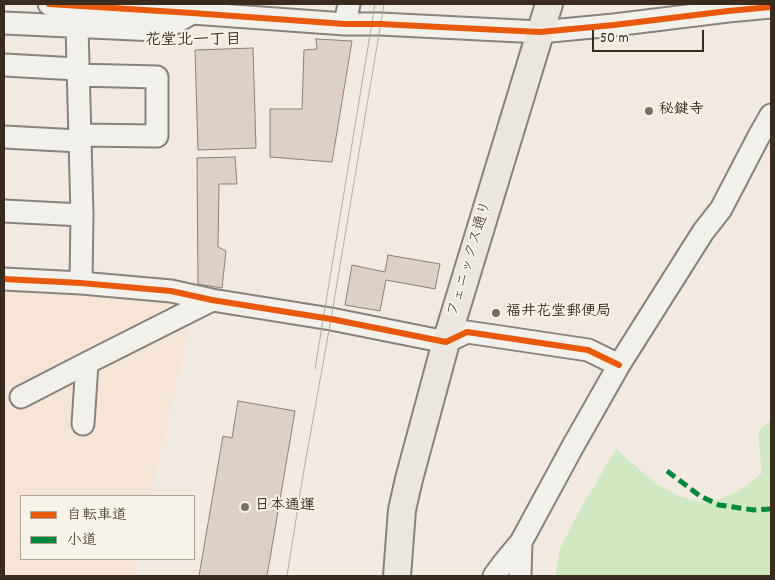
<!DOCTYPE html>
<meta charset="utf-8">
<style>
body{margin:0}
#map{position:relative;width:775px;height:580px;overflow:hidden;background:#f2eae1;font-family:Dekko,"Klee One",sans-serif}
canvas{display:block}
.frame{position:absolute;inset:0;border:5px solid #3b2a1e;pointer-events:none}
.legend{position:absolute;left:20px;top:495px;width:175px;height:65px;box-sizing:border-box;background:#f7f3e8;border:1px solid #aca397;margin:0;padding:6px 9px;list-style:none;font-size:15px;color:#3b2a1e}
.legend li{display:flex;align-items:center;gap:10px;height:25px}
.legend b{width:25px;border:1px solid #aca397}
.scale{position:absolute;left:592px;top:30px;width:112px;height:22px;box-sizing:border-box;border:2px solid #3b2a1e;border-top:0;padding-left:6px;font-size:15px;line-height:18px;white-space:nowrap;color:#3b2a1e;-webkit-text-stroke:4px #f7f3e8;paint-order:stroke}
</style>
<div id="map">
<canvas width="775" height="580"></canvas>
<div class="frame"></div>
<ul class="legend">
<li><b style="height:6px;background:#e8590c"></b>自転車道</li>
<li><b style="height:6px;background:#00873e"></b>小道</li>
</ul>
<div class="scale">50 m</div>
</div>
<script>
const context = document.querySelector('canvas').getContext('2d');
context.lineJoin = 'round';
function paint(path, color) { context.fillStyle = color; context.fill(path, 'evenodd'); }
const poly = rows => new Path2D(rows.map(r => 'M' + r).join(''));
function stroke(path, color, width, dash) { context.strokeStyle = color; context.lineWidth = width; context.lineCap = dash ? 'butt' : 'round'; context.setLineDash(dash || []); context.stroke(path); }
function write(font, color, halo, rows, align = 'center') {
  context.font = font + ' Dekko,"Klee One",sans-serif'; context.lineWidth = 4; context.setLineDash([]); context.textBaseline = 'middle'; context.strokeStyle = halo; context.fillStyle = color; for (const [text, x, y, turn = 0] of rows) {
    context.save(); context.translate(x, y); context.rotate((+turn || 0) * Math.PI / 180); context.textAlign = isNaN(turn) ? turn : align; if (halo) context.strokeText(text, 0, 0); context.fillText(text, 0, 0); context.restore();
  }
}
paint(poly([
 [4,287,173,298,189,327,151,496,21,496,21,559,137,559,134,576,4,576]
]), '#f6e5d5');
paint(poly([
 [771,420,771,576,555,576,560,549,581,508,616,449,654,482,678,496,707,503,737,492,762,473,758,432]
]), '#d0e9c2');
const building = poly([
 [316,39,352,41,332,162,270,157,270,109,302,109,304,50,317,49,316,39],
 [253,48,256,148,198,150,195,50,253,48],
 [235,157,237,184,219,184,218,247,226,251,222,288,198,284,197,158,235,157],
 [388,255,440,264,435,289,386,280,380,311,345,305,352,265,385,272,388,255],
 [238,401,295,411,267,576,199,576,223,436,232,438,238,401]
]);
paint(building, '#ded0c5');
stroke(building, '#88827b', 1);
const minor = poly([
 [49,4,192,13,345,24,380,24,540,32,614,25,728,11,771,7],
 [4,23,156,30,169,26,192,13],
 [345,24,349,4],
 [77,27,82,215,81,283],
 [4,65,77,69],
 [77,75,157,77,157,136,79,135],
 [4,137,79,141],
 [4,211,82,215],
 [4,279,81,283,171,291,212,300,331,319,446,342,467,332,494,336,588,350,619,365],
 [21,397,87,363,212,300],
 [83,424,87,363],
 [494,576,502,565,521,542,573,446,619,365,703,232,721,209,759,136,771,115],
 [520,576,521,542]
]);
const major = poly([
 [397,576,402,510,409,479,446,342,549,4]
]);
stroke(minor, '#88827b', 25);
stroke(major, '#88827b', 30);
stroke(minor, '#f2f0eb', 21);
stroke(major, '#ebe7de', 26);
stroke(poly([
 [315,369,375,4],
 [287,576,303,475,331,319,384,4]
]), '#b1ada8', 1);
stroke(poly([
 [667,471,700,496,719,505,754,510,771,509]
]), '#00873e', 5, [10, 5]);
stroke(poly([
 [49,4,192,13,345,24,380,24,540,32,614,25,728,11,771,7],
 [4,279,81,283,171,291,212,300,331,319,446,342,467,332,494,336,588,350,619,365]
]), '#e8590c', 6);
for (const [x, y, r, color] of [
 [649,111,5,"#7b6d62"],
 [496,313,5,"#7b6d62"],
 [245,507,5,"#7b6d62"]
]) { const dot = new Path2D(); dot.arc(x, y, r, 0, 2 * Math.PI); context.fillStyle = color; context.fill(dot); stroke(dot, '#f7f3e8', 2); }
write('bold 15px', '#3b2a1e', '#f7f3e8', [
 ["秘鍵寺",659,111],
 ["福井花堂郵便局",506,313],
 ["日本通運",255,507]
], 'left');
write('15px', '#3b2a1e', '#f7f3e8', [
 ["フェニックス通り",471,259,-73]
]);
write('bold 16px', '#3b2a1e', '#f7f3e8', [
 ["花堂北一丁目",193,42]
]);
</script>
